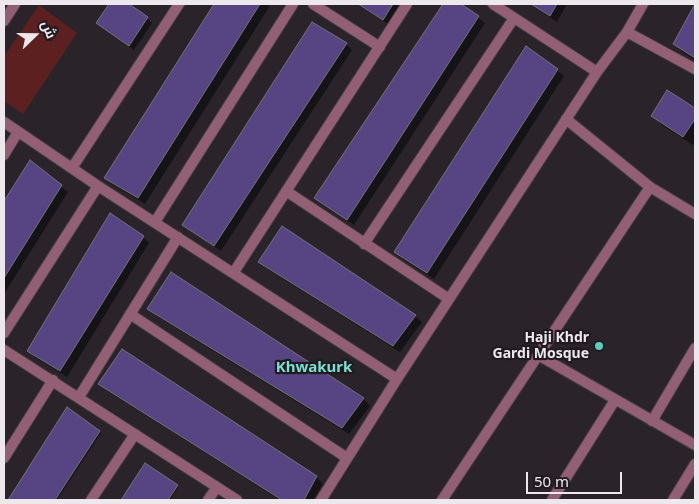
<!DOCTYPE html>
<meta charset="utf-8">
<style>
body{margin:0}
#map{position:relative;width:699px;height:504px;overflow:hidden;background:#2a242a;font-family:"Noto Sans",Cairo,sans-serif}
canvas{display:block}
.frame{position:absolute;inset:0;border:5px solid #ece8ec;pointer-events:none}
.north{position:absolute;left:10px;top:10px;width:50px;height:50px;-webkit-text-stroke:4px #211a21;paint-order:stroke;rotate:68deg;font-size:14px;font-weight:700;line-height:20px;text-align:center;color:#ece8ec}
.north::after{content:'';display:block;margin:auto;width:18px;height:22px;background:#ece8ec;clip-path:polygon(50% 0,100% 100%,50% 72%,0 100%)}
.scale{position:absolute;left:526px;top:472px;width:96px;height:22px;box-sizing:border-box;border:2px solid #ece8ec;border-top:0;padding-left:6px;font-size:15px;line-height:18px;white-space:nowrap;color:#ece8ec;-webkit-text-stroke:4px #211a21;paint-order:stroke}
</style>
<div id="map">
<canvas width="699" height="504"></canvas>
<div class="frame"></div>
<div class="north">ش</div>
<div class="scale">50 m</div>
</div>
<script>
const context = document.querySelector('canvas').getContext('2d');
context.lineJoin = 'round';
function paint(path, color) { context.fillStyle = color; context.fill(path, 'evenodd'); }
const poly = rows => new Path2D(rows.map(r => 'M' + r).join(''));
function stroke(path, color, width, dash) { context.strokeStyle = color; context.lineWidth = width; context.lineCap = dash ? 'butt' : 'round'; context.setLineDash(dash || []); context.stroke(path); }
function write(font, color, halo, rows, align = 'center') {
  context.font = font + ' "Noto Sans",sans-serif'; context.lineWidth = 4.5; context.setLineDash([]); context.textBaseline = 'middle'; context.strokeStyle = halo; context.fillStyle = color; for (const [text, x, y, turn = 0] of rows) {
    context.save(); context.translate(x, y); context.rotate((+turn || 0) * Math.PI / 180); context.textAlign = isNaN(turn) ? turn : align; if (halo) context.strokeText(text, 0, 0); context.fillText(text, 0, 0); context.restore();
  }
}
paint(poly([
 [39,5,77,33,23,114,4,101,4,56]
]), '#5d2021');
paint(poly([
 [111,4,127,4,152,23,134,50,98,23],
 [216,4,271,4,145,204,112,184,106,178],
 [356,4,403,4,390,25],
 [444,4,459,4,478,17,485,23,354,225,322,204,316,198],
 [530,4,567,4,557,22],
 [692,12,695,15,695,60,684,53,674,44],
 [346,44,352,50,221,251,190,231,184,225],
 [557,70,564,76,434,279,402,258,395,252],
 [668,92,695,110,695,142,693,145,662,125,653,116],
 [30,162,68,192,4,294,4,203],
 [143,237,149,243,67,377,35,357,29,351],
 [259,262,415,316,422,322,400,352,266,268],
 [172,274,364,399,370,406,349,434,155,315,149,308],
 [100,384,316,477,323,484,313,500,280,500,106,390],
 [67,409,101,433,57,500,10,500],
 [146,464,178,487,170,500,123,500]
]), '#0007');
const building = poly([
 [109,4,129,4,148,17,129,46,96,23,109,4],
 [214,4,260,4,138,198,104,178,214,4],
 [358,4,393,4,383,20,358,4],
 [443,4,461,4,479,16,347,220,314,198,443,4],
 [531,4,557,4,550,16,531,4],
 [695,4,695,58,673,44,695,4],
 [312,22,347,43,214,246,182,225,312,22],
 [526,46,558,69,427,273,394,252,526,46],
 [667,90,695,108,695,119,683,137,651,116,667,90],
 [30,160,62,185,4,278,4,201,30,160],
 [110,213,144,236,60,371,27,351,110,213],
 [282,226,416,315,393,346,258,262,282,226],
 [171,272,364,398,342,428,147,309,171,272],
 [122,349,317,476,304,500,282,500,98,384,122,349],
 [67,407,100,431,55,500,8,500,67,407],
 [145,463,178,485,168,500,121,500,145,463]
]);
paint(building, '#574482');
stroke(building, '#73717b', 1);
const street = poly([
 [313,4,380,47],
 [493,4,597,72],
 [4,21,15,4],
 [627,32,695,69],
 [566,119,650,187,695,214],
 [4,122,98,186,397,379],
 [4,155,18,132],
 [72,168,179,4],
 [286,191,449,299],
 [155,222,293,4],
 [364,244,514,18],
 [234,272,407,4],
 [130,314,347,458],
 [4,333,98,186],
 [4,350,237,500],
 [538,355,695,445],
 [79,397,178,237],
 [652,421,695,348],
 [4,458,53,380],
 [91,500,135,434],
 [208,500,217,487],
 [321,500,397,379,597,72,627,32,643,4],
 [442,500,650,187],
 [552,500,615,400],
 [673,500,695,464]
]);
stroke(street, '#453f45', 12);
stroke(street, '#935f74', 10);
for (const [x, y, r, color] of [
 [599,346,5,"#5acebd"]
]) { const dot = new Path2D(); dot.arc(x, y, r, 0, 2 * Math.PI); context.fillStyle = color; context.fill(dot); stroke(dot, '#211a21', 2); }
write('bold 14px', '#ece8ec', '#211a21', [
 ["Haji Khdr",589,338],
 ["Gardi Mosque",589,354]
], 'right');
write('bold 15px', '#79e1d1', '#211a21', [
 ["Khwakurk",314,368]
]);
</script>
